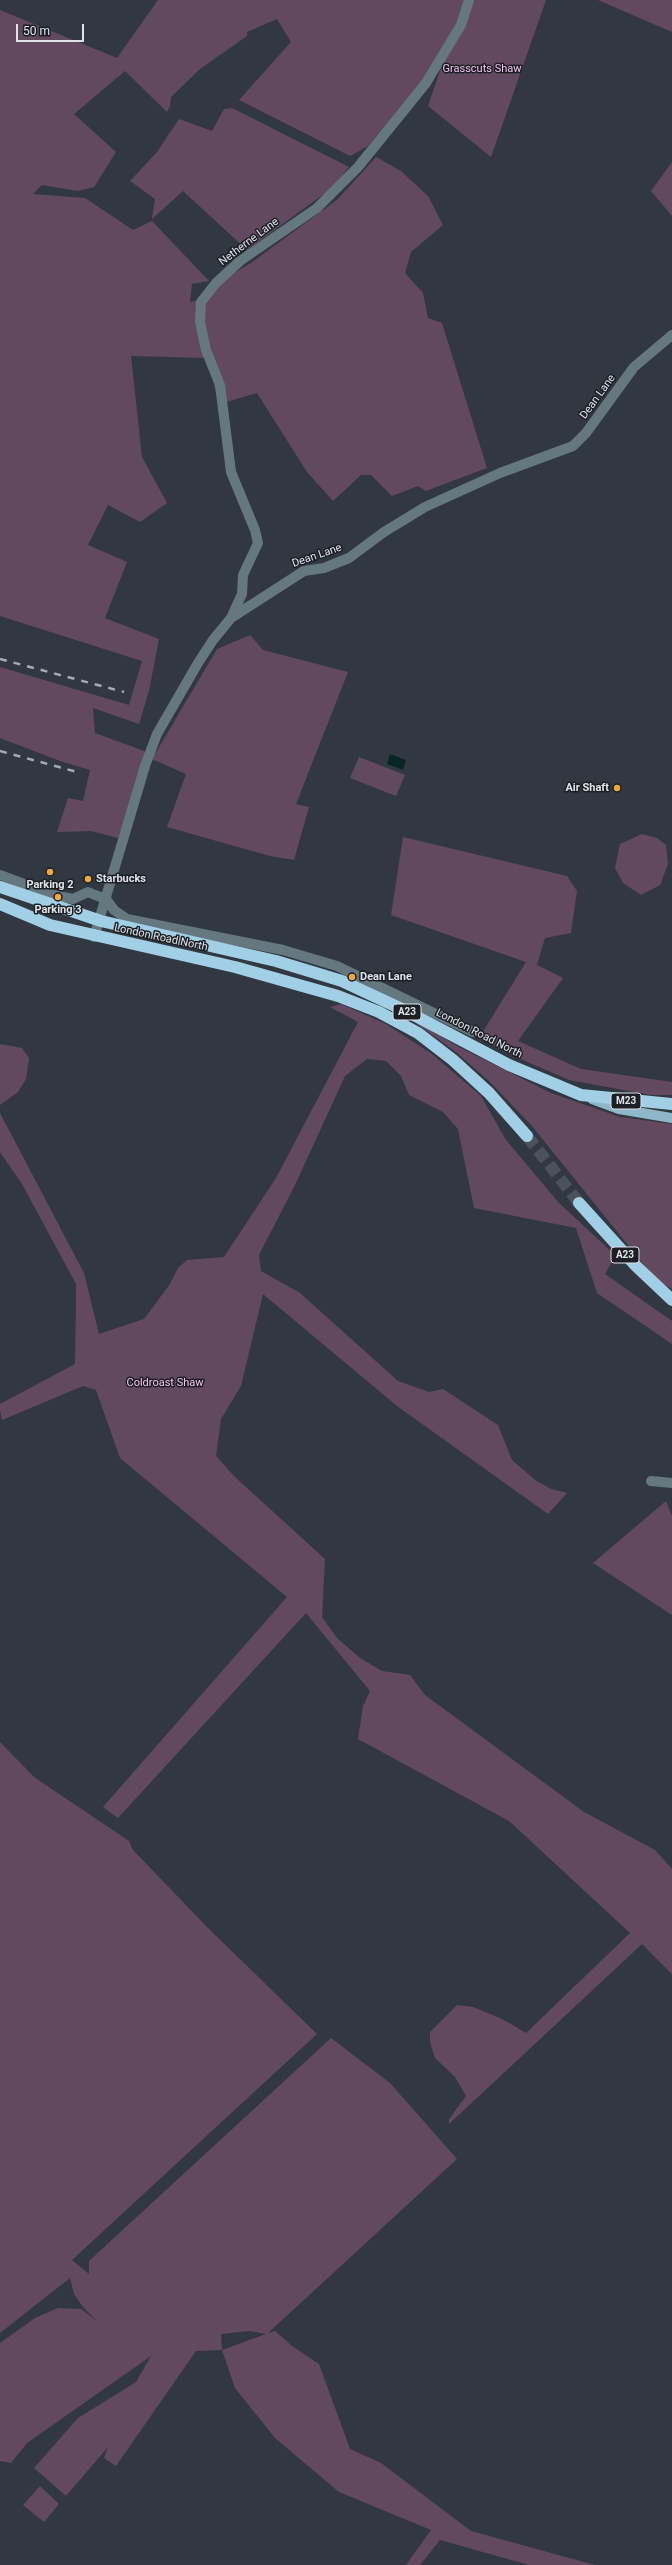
<!DOCTYPE html>
<style>
body{margin:0}
#map{position:relative;width:672px;height:2565px;overflow:hidden;background:#323842;font-family:Roboto,sans-serif}
canvas{display:block}
.scale{position:absolute;left:16px;top:24px;width:68px;height:18px;box-sizing:border-box;border:2px solid #dee2e9;border-top:0;padding-left:5px;font-size:12px;line-height:14px;white-space:nowrap;color:#dee2e9;-webkit-text-stroke:3px #1c1f24;paint-order:stroke}
</style>
<div id="map">
<canvas width="672" height="2565"></canvas>
<div class="scale">50 m</div>
</div>
<script>
const context = document.querySelector('canvas').getContext('2d');
context.lineJoin = 'round';
function paint(path, color) { context.fillStyle = color; context.fill(path, 'evenodd'); }
const poly = rows => new Path2D(rows.map(r => 'M' + r).join(''));
function stroke(path, color, width, dash) { context.strokeStyle = color; context.lineWidth = width; context.lineCap = dash ? 'butt' : 'round'; context.setLineDash(dash || []); context.stroke(path); }
function write(font, color, halo, rows, align = 'center') {
  context.font = font + ' Roboto,sans-serif'; context.lineWidth = 3; context.setLineDash([]); context.textBaseline = 'middle'; context.strokeStyle = halo; context.fillStyle = color; for (const [text, x, y, turn = 0] of rows) {
    context.save(); context.translate(x, y); context.rotate((+turn || 0) * Math.PI / 180); context.textAlign = isNaN(turn) ? turn : align; if (halo) context.strokeText(text, 0, 0); context.fillText(text, 0, 0); context.restore();
  }
}
paint(poly([
 [158,0,546,0,491,157,428,106,453,33,422,81,368,146,350,156,239,100,291,42,277,19,247,32,247,36,200,69,171,97,170,106,167,112,125,71,74,114,116,152,94,187,78,191,42,185,33,194,85,198,133,230,152,221,209,281,192,284,190,302,205,299,220,281,251,263,338,199,376,157,401,171,428,196,443,225,411,252,405,273,423,293,428,318,442,323,487,468,426,491,418,486,392,496,371,475,361,475,333,501,307,472,257,393,219,404,207,358,131,356,142,457,167,503,140,522,108,505,88,545,127,562,105,618,159,639,149,691,139,724,93,708,95,733,147,752,118,838,91,831,57,832,68,798,83,801,90,770,60,761,0,738,0,667,129,705,142,661,0,616,0,10,117,58],
 [598,0,672,0,672,32],
 [232,108,349,167,332,188,247,250,183,191,152,219,155,199,130,181,157,152,179,119,212,131,224,109],
 [672,162,672,216,651,191],
 [250,635,263,650,348,672,296,804,309,807,294,860,270,856,167,827,186,774,152,759,217,649],
 [359,757,405,775,396,796,350,778],
 [642,834,657,838,666,845,668,864,660,885,641,895,623,883,615,868,620,844],
 [403,837,567,876,577,891,571,933,545,938,537,965,563,978,518,1041,581,1069,672,1082,672,1095,651,1095,569,1080,509,1054,479,1038,526,962,391,915],
 [341,1004,386,1024,432,1054,481,1096,506,1140,559,1203,614,1254,612,1262,605,1274,672,1321,672,1344,597,1293,576,1228,474,1208,458,1129,443,1112,409,1095,401,1076,386,1061,367,1059,345,1076,295,1185,259,1255,261,1271,300,1293,398,1381,429,1392,443,1389,498,1425,512,1460,535,1480,551,1489,567,1493,548,1514,397,1406,263,1294,241,1386,221,1419,216,1456,235,1477,325,1559,322,1617,337,1638,360,1658,382,1671,410,1675,425,1695,584,1812,655,1850,672,1869,672,1974,642,1944,449,2124,449,2119,466,2096,455,2077,435,2058,430,2042,430,2032,457,2005,473,2007,502,2019,526,2033,630,1933,509,1821,358,1739,363,1706,370,1691,306,1613,118,1818,103,1807,287,1597,120,1458,96,1390,83,1386,2,1420,0,1410,0,1404,75,1364,76,1305,76,1284,22,1184,0,1152,0,1113,84,1273,99,1334,144,1319,170,1284,178,1268,187,1260,224,1257,276,1178,358,1022,330,1007],
 [419,1023,457,1046,551,1093,620,1117,672,1124,672,1289,656,1280,532,1126,490,1082,456,1052,417,1024],
 [0,1044,22,1048,29,1058,26,1079,18,1092,0,1105],
 [666,1501,672,1516,672,1615,593,1563],
 [0,1742,34,1777,129,1841,133,1850,208,1928,317,2034,72,2260,89,2274,89,2261,331,2038,390,2083,457,2159,268,2333,275,2331,292,2346,319,2364,350,2449,381,2463,471,2531,595,2565,529,2565,440,2540,420,2565,406,2565,431,2530,339,2492,275,2438,235,2388,222,2350,196,2351,116,2466,104,2458,108,2447,66,2496,34,2468,78,2418,136,2382,151,2356,27,2443,11,2463,0,2461,0,2343,35,2318,58,2308,81,2309,98,2322,83,2307,74,2294,70,2278,0,2333],
 [249,2331,266,2334,222,2350,221,2334],
 [40,2486,59,2504,44,2522,23,2505]
]), '#624960');
paint(poly([
 [390,754,406,760,403,770,387,764]
]), '#092626');
stroke(poly([
 [527,1136,579,1203]
]), '#4c525b', 12, [12, 6]);
stroke(poly([
 [231,618,242,594,243,575,258,543,255,530,231,472,220,385,206,350,200,322,201,302,216,283,240,261,317,208,358,167,426,83,461,25,469,0],
 [0,875,53,895,73,899,88,892,95,895,106,899,114,910,127,919,283,950,337,966,473,1032],
 [94,937,145,766,157,734,198,663,213,640,231,618,304,571,324,568,349,558,384,532,425,507,500,473,573,446,586,433,634,367,672,335],
 [651,1481,672,1483]
]), '#657880', 10);
stroke(poly([
 [592,1099,619,1109,672,1118]
]), '#90b7c9', 10);
stroke(poly([
 [0,887,101,921,276,961,342,981,406,1011,509,1065,581,1095,672,1104],
 [0,904,50,925,235,967,338,996,379,1012,418,1033,453,1060,489,1093,527,1136],
 [579,1203,636,1266,672,1300]
]), '#a1cfe5', 12);
stroke(poly([
 [0,659,124,692],
 [0,751,81,773]
]), '#a6aab2', 2.5, [7, 7]);
for (const [x, y, r, color] of [
 [617,788,4,"#f1a63f"],
 [50,872,4,"#f1a63f"],
 [88,879,4,"#f1a63f"],
 [58,897,4,"#f1a63f"],
 [352,977,4,"#f1a63f"]
]) { const dot = new Path2D(); dot.arc(x, y, r, 0, 2 * Math.PI); context.fillStyle = color; context.fill(dot); stroke(dot, '#1c1f24', 1.5); }
for (const [x, y, w] of [
 [407,1012,28],
 [626,1101,30],
 [625,1255,28]
]) { const box = new Path2D(); box.roundRect(x - w / 2, y - 8, w, 16, 3); context.fillStyle = '#1c1f24'; context.fill(box); stroke(box, '#dee2e9', 1); }
write('bold 10px', '#dee2e9', null, [
 ["A23",407,1012],
 ["M23",626,1101],
 ["A23",625,1255]
]);
write('11px', '#f5c0f0', '#1c1f24', [
 ["Grasscuts Shaw",482,69],
 ["Coldroast Shaw",165,1383]
]);
write('11px', '#dee2e9', '#1c1f24', [
 ["Netherne Lane",249,242,-37],
 ["Dean Lane",598,397,-54],
 ["Dean Lane",317,556,-19],
 ["London Road North",161,938,12],
 ["London Road North",479,1034,27]
]);
write('bold 11px', '#dee2e9', '#1c1f24', [
 ["Air Shaft",609,788,"right"],
 ["Starbucks",96,879],
 ["Parking 2",50,885,"center"],
 ["Parking 3",58,910,"center"],
 ["Dean Lane",360,977]
], 'left');
</script>
